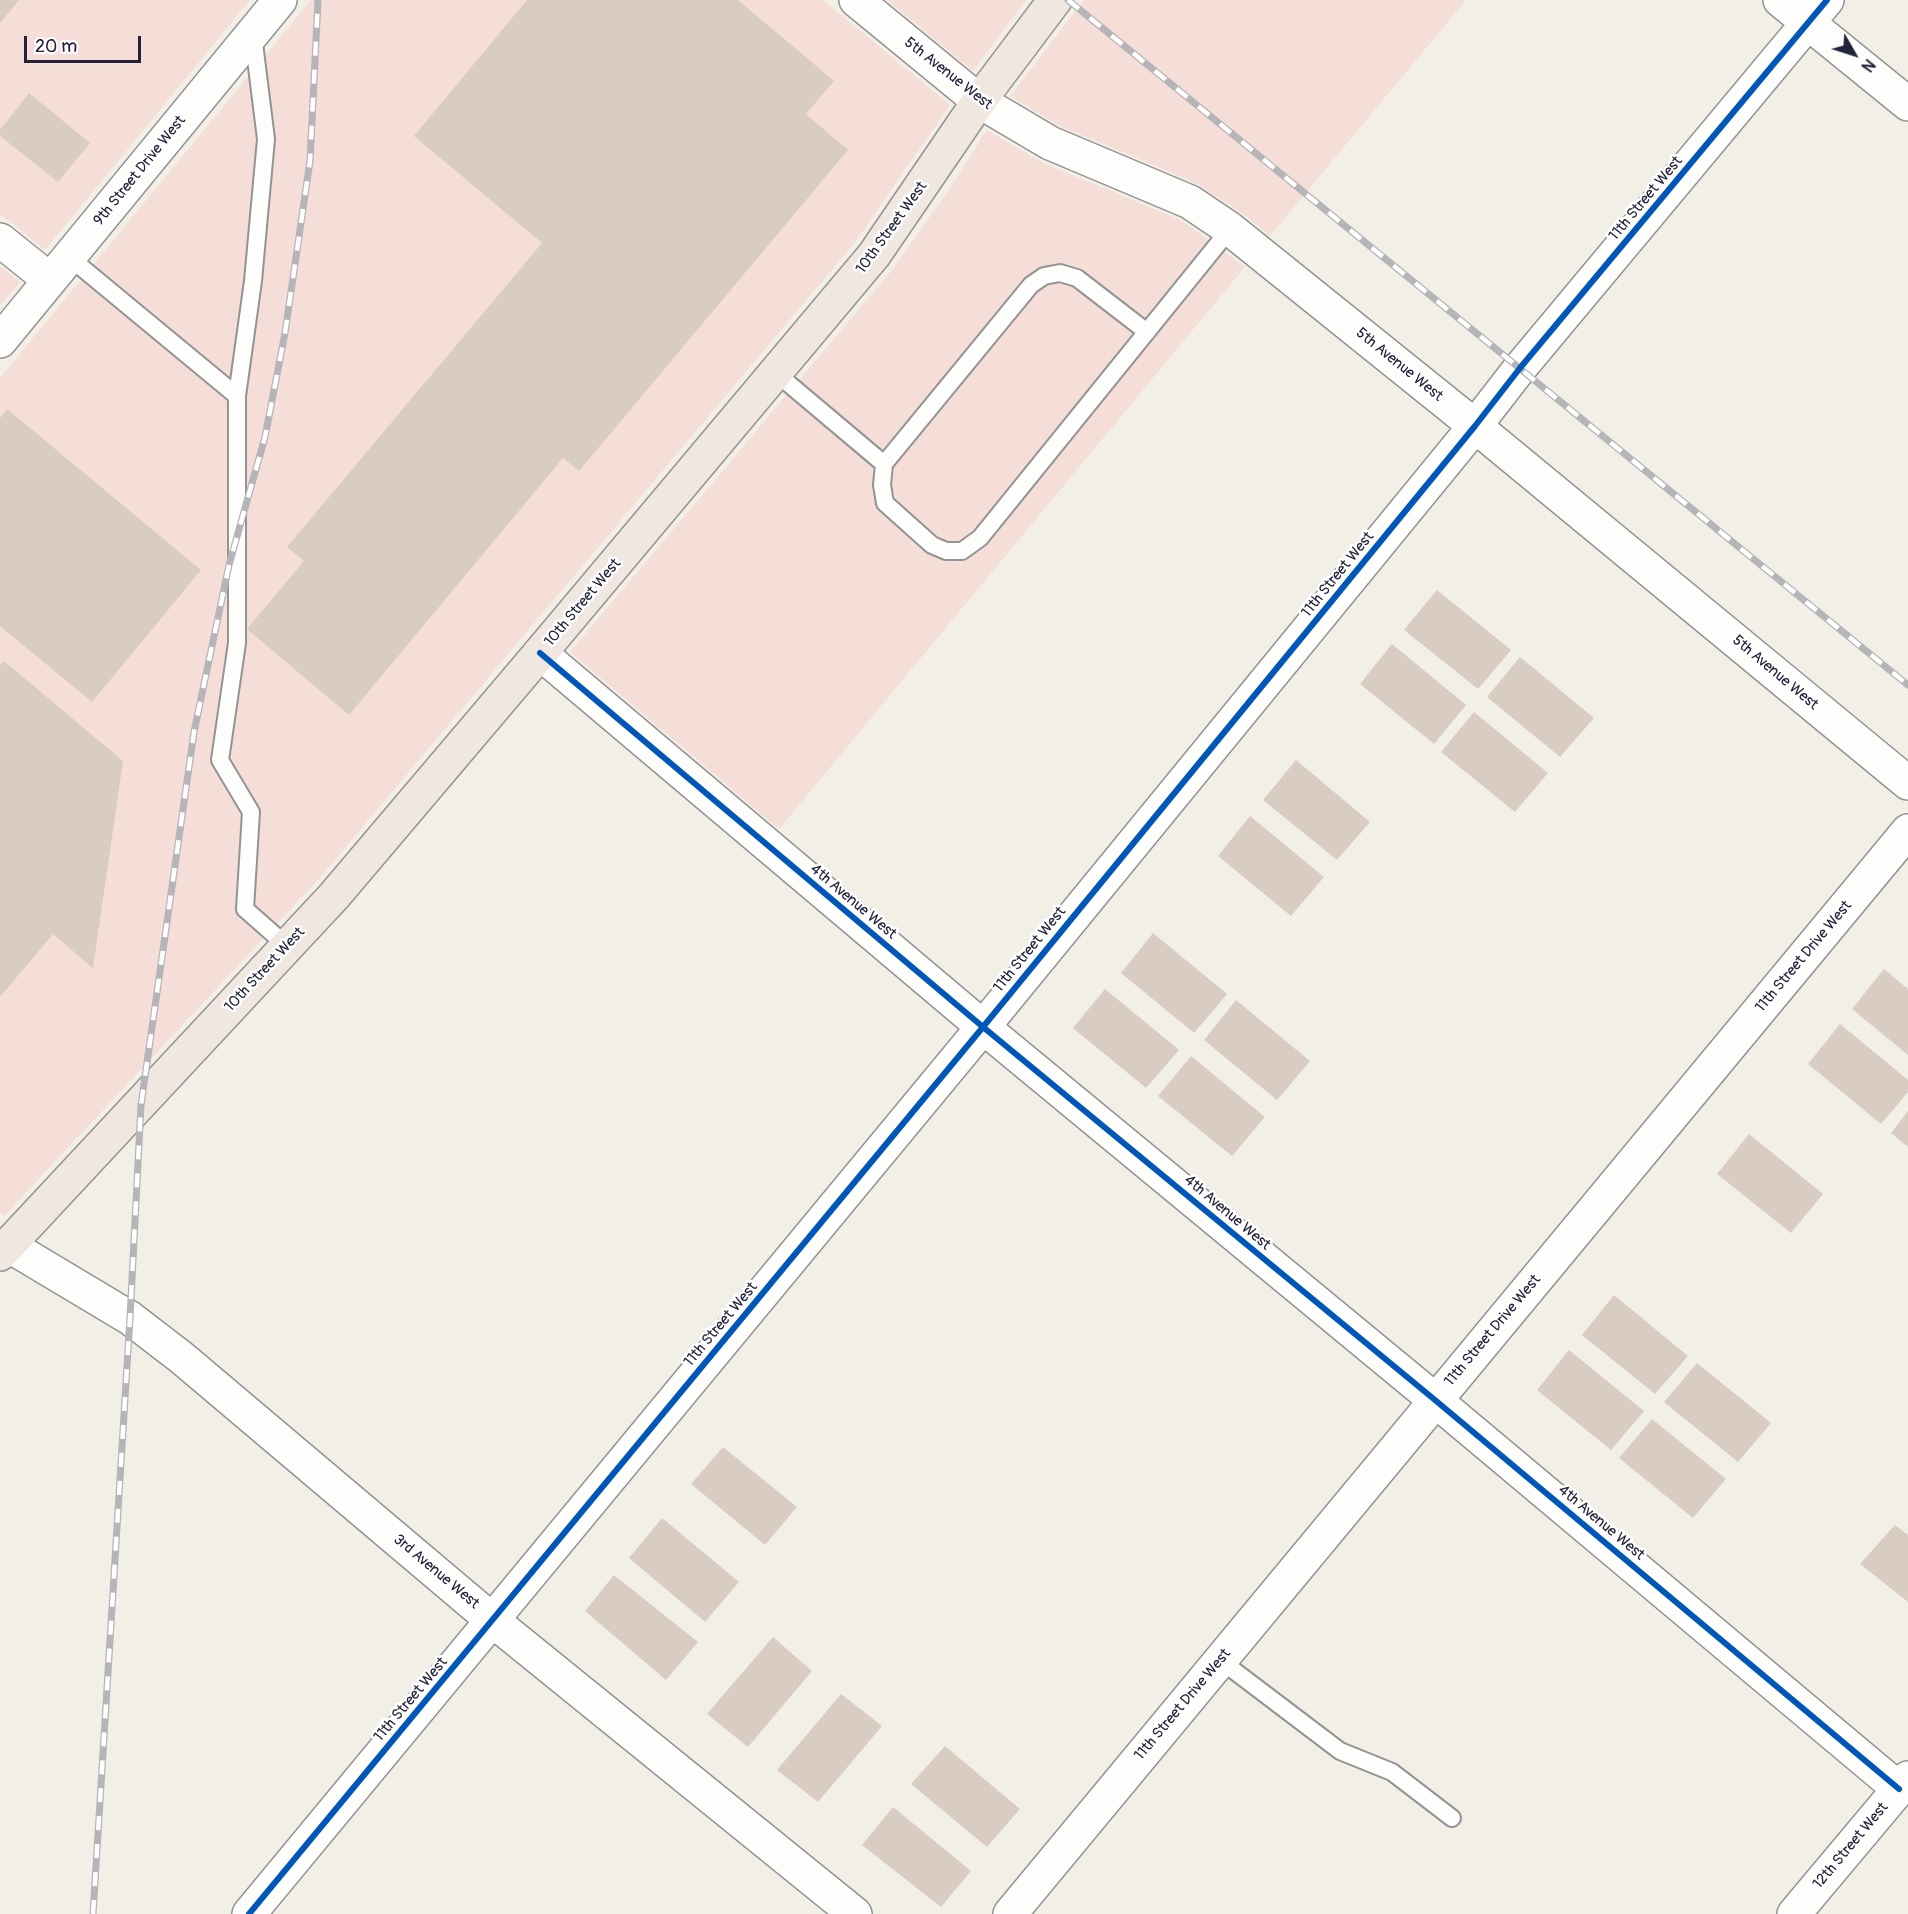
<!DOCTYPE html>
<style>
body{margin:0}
#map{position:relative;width:1908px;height:1914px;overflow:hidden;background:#f2efe7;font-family:Pangolin,sans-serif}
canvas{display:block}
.north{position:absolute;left:1824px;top:24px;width:60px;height:60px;-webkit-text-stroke:4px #fff;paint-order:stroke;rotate:129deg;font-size:16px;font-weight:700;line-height:24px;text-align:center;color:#22223b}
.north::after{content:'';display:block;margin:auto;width:21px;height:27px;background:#22223b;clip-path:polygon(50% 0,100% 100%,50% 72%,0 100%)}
.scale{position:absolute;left:24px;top:36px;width:117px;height:27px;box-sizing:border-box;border:3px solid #22223b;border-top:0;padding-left:8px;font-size:18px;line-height:21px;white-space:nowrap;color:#22223b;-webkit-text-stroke:4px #fff;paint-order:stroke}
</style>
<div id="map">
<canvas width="1908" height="1914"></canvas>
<div class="north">N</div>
<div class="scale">20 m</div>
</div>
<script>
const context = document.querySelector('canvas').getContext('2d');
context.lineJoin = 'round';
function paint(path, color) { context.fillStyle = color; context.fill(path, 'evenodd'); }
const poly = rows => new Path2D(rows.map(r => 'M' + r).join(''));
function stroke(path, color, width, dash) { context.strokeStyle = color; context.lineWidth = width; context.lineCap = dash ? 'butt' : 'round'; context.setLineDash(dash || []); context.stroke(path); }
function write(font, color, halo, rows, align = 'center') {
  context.font = font + ' Pangolin,sans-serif'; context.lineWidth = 5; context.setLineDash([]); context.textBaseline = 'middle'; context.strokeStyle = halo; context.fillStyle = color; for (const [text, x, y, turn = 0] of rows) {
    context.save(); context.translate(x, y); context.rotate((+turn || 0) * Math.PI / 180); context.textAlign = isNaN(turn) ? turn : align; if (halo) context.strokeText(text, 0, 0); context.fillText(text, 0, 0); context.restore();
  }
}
paint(poly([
 [0,0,250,0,45,250,0,214],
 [311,0,823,0,950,105,856,241,317,881,4,1216,0,1213,0,378],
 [887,0,1026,0,973,71],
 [1084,0,1466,0,1270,236,1243,214,1196,183,1058,125,1010,96],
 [987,130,1043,163,1181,220,1245,267,779,829,570,652,892,270,946,194],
 [0,266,20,282,0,305]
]), '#f5ded8');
paint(poly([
 [0,0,19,0,0,23],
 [527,0,738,0,834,81,806,114,848,150,579,471,563,458,349,715,247,629,304,561,287,547,542,243,414,136],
 [29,93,90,143,58,182,0,136,0,130],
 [7,409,201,570,92,702,0,626,0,418],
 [1437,590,1511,650,1478,689,1404,630],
 [1392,644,1466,705,1434,744,1360,684],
 [1520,657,1594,718,1560,757,1487,697],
 [4,661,123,761,93,968,53,934,0,997,0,666],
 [1474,712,1548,773,1515,812,1441,752],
 [1296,760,1370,822,1337,860,1263,800],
 [1250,816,1324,877,1291,916,1218,856],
 [1153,933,1227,994,1194,1033,1121,973],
 [1884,969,1908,989,1908,1055,1852,1009],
 [1105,989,1179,1050,1146,1088,1073,1028],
 [1236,1000,1310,1061,1277,1100,1204,1040],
 [1840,1024,1908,1080,1908,1092,1881,1124,1808,1064],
 [1191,1056,1265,1117,1232,1156,1158,1096],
 [1908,1111,1908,1147,1891,1133],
 [1749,1134,1823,1194,1791,1233,1717,1174],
 [1614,1295,1688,1356,1655,1394,1582,1335],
 [1569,1350,1644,1411,1611,1450,1537,1390],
 [1697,1363,1771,1423,1738,1462,1664,1402],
 [1652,1419,1726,1479,1693,1518,1619,1458],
 [723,1447,797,1507,765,1545,691,1484],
 [662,1518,739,1582,705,1622,629,1558],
 [1895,1525,1908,1535,1908,1602,1860,1564],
 [614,1575,698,1642,666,1680,585,1611],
 [773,1637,812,1671,748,1747,707,1714],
 [841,1694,882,1726,818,1802,777,1770],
 [945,1746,1020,1809,987,1847,911,1784],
 [893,1807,971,1871,941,1907,862,1845]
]), '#d9ccc3');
const service = poly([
 [253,35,266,139,253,281,237,396,237,643,220,760,251,812,245,909,287,946],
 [69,257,237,396],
 [776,373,884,464,882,485,885,503,932,545,946,551,962,551,980,538,1230,229],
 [884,464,1031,285,1044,276,1060,273,1077,278,1147,332],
 [1220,1660,1340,1751,1392,1772,1452,1818]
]);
const minor = poly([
 [856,0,979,101,1050,143,1190,202,1230,229,1475,426,1908,783],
 [1780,0,1908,104],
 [0,240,50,280],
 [0,341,280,0],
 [540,653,983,1027,1435,1400,1899,1789],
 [8,1245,130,1318,182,1358,492,1620,855,1914],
 [249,1914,983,1027,1475,426,1520,368,1827,0],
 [1010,1914,1908,831],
 [1794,1914,1908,1778]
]);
const primary = poly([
 [0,1254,334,896,540,653,874,255,979,101,1055,0]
]);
stroke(service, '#949393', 20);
stroke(minor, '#949393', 36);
stroke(primary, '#949393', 36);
stroke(service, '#fdfdfb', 16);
stroke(minor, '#fdfdfb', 33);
stroke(primary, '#f0e7e1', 33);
const rail = poly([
 [1068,0,1908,685],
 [93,1914,130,1318,141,1105,194,732,229,565,265,437,285,333,310,161,318,0]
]);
stroke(rail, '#b5b4b7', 7);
stroke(rail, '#fff', 4.5, [14]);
stroke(poly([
 [540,653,983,1027,1435,1400,1899,1789],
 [249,1914,983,1027,1475,426,1520,368,1827,0]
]), '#0057b8', 6);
write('15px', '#22223b', '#fff', [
 ["5th Avenue West",948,74,38],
 ["9th Street Drive West",140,171,-51],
 ["11th Street West",1646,199,-50],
 ["10th Street West",892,228,-54],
 ["5th Avenue West",1399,365,39],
 ["11th Street West",1338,575,-51],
 ["10th Street West",583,603,-50],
 ["5th Avenue West",1775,673,40],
 ["4th Avenue West",853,902,40],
 ["11th Street West",1030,950,-51],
 ["11th Street Drive West",1804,957,-50],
 ["10th Street West",265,970,-47],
 ["4th Avenue West",1227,1213,40],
 ["11th Street West",721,1325,-50],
 ["11th Street Drive West",1493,1331,-50],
 ["4th Avenue West",1601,1523,40],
 ["3rd Avenue West",436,1572,40],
 ["11th Street West",411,1700,-50],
 ["11th Street Drive West",1183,1705,-50],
 ["12th Street West",1851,1846,-50]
]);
</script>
